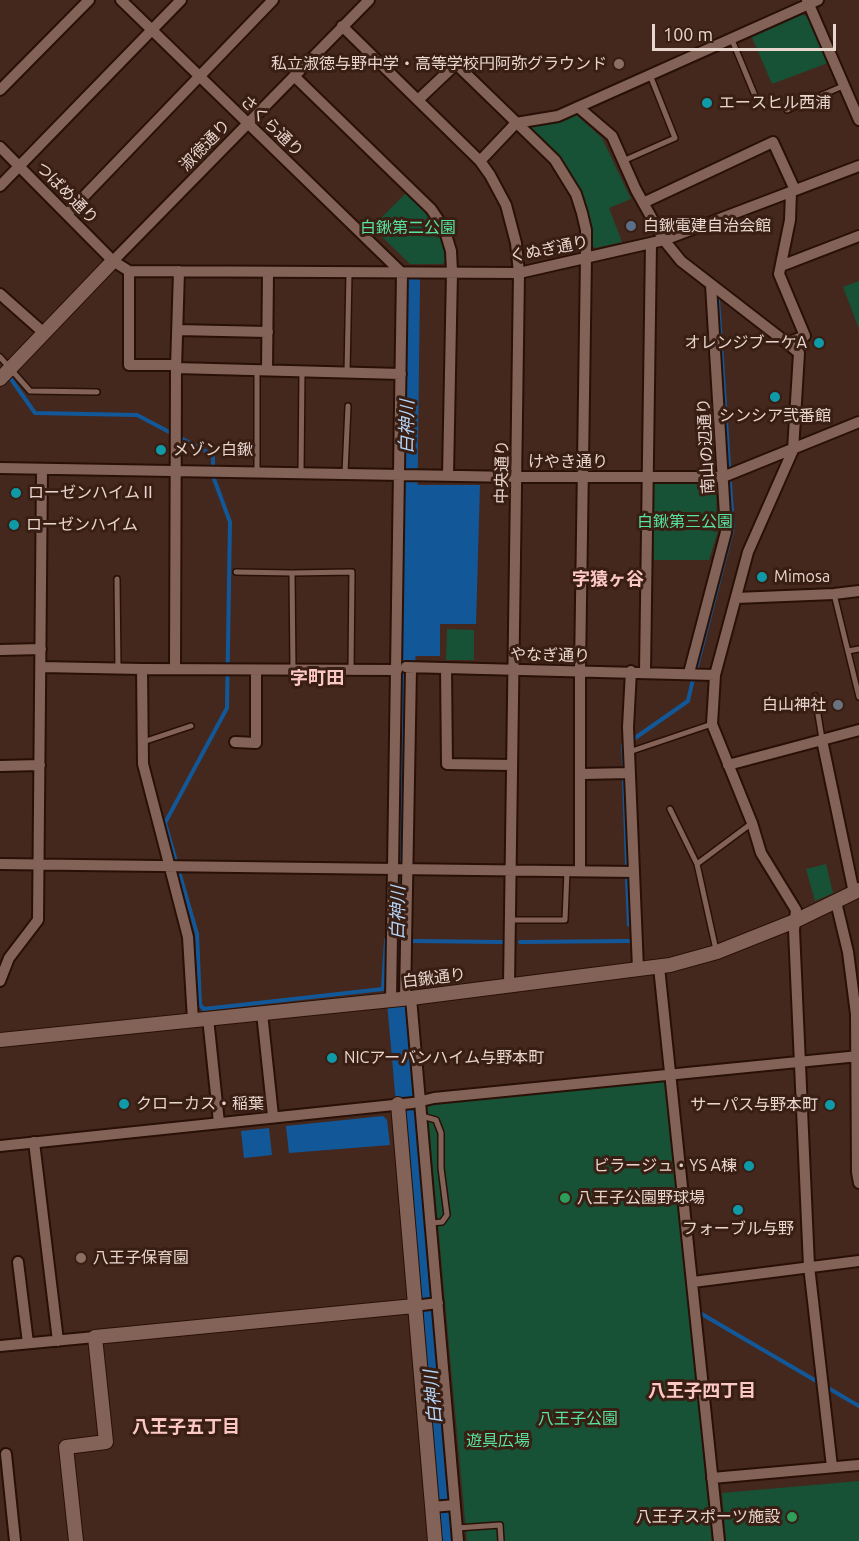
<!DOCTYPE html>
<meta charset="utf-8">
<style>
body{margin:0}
#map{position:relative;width:859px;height:1541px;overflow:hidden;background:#44281d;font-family:Ubuntu,sans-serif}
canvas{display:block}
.scale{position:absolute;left:652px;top:24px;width:184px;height:27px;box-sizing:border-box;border:3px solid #e8d5ce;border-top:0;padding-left:8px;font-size:18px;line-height:21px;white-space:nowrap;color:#e8d5ce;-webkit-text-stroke:4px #391e14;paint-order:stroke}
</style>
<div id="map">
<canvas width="859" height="1541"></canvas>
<div class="scale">100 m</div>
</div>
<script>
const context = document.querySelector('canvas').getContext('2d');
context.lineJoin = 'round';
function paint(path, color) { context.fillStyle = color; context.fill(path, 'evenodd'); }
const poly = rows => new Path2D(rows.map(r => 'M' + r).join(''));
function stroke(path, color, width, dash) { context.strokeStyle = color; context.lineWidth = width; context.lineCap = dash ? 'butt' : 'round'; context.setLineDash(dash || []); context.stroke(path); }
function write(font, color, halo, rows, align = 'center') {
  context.font = font + ' Ubuntu,"Noto Sans JP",sans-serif'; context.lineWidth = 6; context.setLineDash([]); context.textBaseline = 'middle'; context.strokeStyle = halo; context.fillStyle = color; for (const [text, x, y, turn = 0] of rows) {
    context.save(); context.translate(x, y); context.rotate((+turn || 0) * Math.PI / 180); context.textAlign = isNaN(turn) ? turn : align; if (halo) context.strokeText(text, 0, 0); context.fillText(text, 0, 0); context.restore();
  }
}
paint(poly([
 [802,14,808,17,828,63,772,84,751,35],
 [572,111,602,138,631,199,609,208,622,242,595,248,590,244,583,202,576,183,557,156,530,130,533,123],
 [407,192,425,210,439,230,446,259,443,264,410,264,372,227],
 [859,281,859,329,843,287],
 [652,483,716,483,717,534,709,560,654,560],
 [447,629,474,630,474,660,446,660],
 [826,864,833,893,815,901,806,869],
 [663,1079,666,1082,712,1541,467,1541,427,1106,432,1101],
 [859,1481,859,1541,726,1541,722,1493]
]), '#175136');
paint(poly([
 [417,485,480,485,476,624,440,624,440,656,414,656],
 [383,1116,387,1120,390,1145,289,1153,286,1126],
 [269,1128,272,1155,244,1158,241,1131]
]), '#125899');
stroke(poly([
 [718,299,729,466],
 [11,379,35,413,137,415,213,455,213,476,230,522,227,708,165,823,197,934,200,1005,204,1009,383,989,386,940,388,940],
 [697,666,733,527,730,483],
 [635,738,688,701,693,679],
 [623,745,624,765],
 [624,780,627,864],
 [627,878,629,925],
 [411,941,503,942],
 [520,942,629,941],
 [700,1313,859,1406]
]), '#125899', 4);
stroke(poly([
 [409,283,402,863,397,991,446,1541]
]), '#125899', 22);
const lane = poly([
 [732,40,756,98],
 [787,110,843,86],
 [623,161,675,138,650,75],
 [0,357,30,391,97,392],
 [347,372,349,273],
 [257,472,257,370],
 [301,473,302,371],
 [345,473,348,406],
 [236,572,292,573,293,670],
 [292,573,352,572,351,670],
 [117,579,118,669],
 [834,594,859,697],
 [848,651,859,649],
 [815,696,822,739],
 [143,742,191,726],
 [629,752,712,724],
 [670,809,697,864],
 [511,920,565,920,567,871],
 [716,950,697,864,752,823],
 [422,1116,436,1120,441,1133,441,1168,447,1215,442,1222,431,1223],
 [457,1528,500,1525,501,1541]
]);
const street = poly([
 [121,0,402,273],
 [807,0,859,120],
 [342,26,480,161,490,175,506,205,516,243,519,273,509,984],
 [294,76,431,209,444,228,451,251,452,272,448,475],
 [0,90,89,0],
 [418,100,456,64,555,160,576,194,582,213,586,230,586,257,580,670,580,871],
 [578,107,612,136,636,190,664,240,681,261,787,343,805,336,779,274,790,220,791,192],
 [0,147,113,261,129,271,519,273,664,240,859,166],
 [480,161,516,123,558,116,818,0],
 [0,186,181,0],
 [643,203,773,142,795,190],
 [67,214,273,0],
 [113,261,369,0],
 [781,266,859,236],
 [129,271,129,365,176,365],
 [0,294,44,333],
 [177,330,268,332],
 [787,343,799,353,793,450,748,552,715,675,712,724,752,823,761,853,796,910,794,930,809,1266,832,1467],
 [176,368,401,374],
 [267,370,268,272],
 [0,468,517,477,723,477,859,422],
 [736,598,834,594,859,591],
 [0,650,41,649],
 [41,667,142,669,397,670],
 [406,667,715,675],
 [446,668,447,764,511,765],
 [142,669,143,764,188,937,193,1020],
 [175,669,176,368,179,271],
 [631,671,628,727,638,969],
 [645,672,651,243],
 [689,673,726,532,711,285],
 [822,740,854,893],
 [235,742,256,743,256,670],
 [728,765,859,730],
 [0,766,40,765],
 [582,774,630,773],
 [0,864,634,872],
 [836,902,848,952,856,1014,857,1172,859,1183],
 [659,967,719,1541],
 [0,981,9,958,38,920,42,469],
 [411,998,458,1541],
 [405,999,411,668],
 [391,1000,402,273],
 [262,1013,273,1116],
 [208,1018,219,1123],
 [34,1142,58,1341],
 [0,1146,413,1103,434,1098,859,1056],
 [18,1262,28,1343],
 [693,1282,859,1261],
 [414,1306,438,1303],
 [0,1346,95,1337],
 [6,1454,15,1541],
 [712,1478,859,1465],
 [432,1507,455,1505]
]);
const secondary = poly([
 [0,379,113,261],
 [0,1040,411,998,670,965,717,952,795,921,859,890],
 [398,1104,435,1541],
 [76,1541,66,1447,106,1442,95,1337,414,1306]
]);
stroke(lane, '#291006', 8);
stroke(street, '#291006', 14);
stroke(secondary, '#291006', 16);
stroke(lane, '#836357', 5);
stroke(street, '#836357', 10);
stroke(secondary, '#836357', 14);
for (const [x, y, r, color] of [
 [619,64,6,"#8d6e63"],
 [707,103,6,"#0f9aa8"],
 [631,226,6,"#5c6f8a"],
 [819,343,6,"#0f9aa8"],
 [775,397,6,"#0f9aa8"],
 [161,450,6,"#0f9aa8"],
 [16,493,6,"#0f9aa8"],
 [14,525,6,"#0f9aa8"],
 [762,577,6,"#0f9aa8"],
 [838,705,6,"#6b7280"],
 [332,1058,6,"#0f9aa8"],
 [124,1104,6,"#0f9aa8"],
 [830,1105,6,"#0f9aa8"],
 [749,1166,6,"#0f9aa8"],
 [565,1198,6,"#2e9e5b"],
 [738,1210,6,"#0f9aa8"],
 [81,1258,6,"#8d6e63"],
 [792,1517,6,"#2e9e5b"]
]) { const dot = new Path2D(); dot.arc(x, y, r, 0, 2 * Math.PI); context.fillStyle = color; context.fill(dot); stroke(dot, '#391e14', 2); }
write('16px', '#e8d5ce', '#391e14', [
 ["私立淑徳与野中学・高等学校円阿弥グラウンド",607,64,"right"],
 ["エースヒル西浦",719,103],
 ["白鍬電建自治会館",643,226],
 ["オレンジブーケA",807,343,"right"],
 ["シンシア弐番館",775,416,"center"],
 ["メゾン白鍬",173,450],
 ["ローゼンハイムⅡ",28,493],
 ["ローゼンハイム",26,525],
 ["Mimosa",774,577],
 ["白山神社",826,705,"right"],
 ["NICアーバンハイム与野本町",344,1058],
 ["クローカス・稲葉",136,1104],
 ["サーパス与野本町",818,1105,"right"],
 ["ビラージュ・YS A棟",737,1166,"right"],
 ["八王子公園野球場",577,1198],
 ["フォーブル与野",738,1229,"center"],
 ["八王子保育園",93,1258],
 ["八王子スポーツ施設",780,1517,"right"]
], 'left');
write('16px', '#e8d5ce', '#391e14', [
 ["さくら通り",272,126,44],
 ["淑徳通り",205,145,-46],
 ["つばめ通り",67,193,45],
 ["くぬぎ通り",549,249,-11],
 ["南山の辺通り",706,446,-93],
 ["けやき通り",568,462],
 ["中央通り",502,472,-89],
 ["やなぎ通り",550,655,1],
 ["白鍬通り",434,978,-7]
]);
write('16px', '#57e3a1', '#391e14', [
 ["白鍬第二公園",408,228],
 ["白鍬第三公園",685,522],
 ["八王子公園",578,1419],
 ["遊具広場",498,1441]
]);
write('italic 18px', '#b5d6fa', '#391e14', [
 ["白神川",407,427,-89],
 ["白神川",398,913,-89],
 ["白神川",433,1397,-95]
]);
write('bold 18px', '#fcc8c5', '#391e14', [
 ["字猿ヶ谷",608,579],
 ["字町田",317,678],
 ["八王子四丁目",702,1391],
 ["八王子五丁目",186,1427]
]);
</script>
